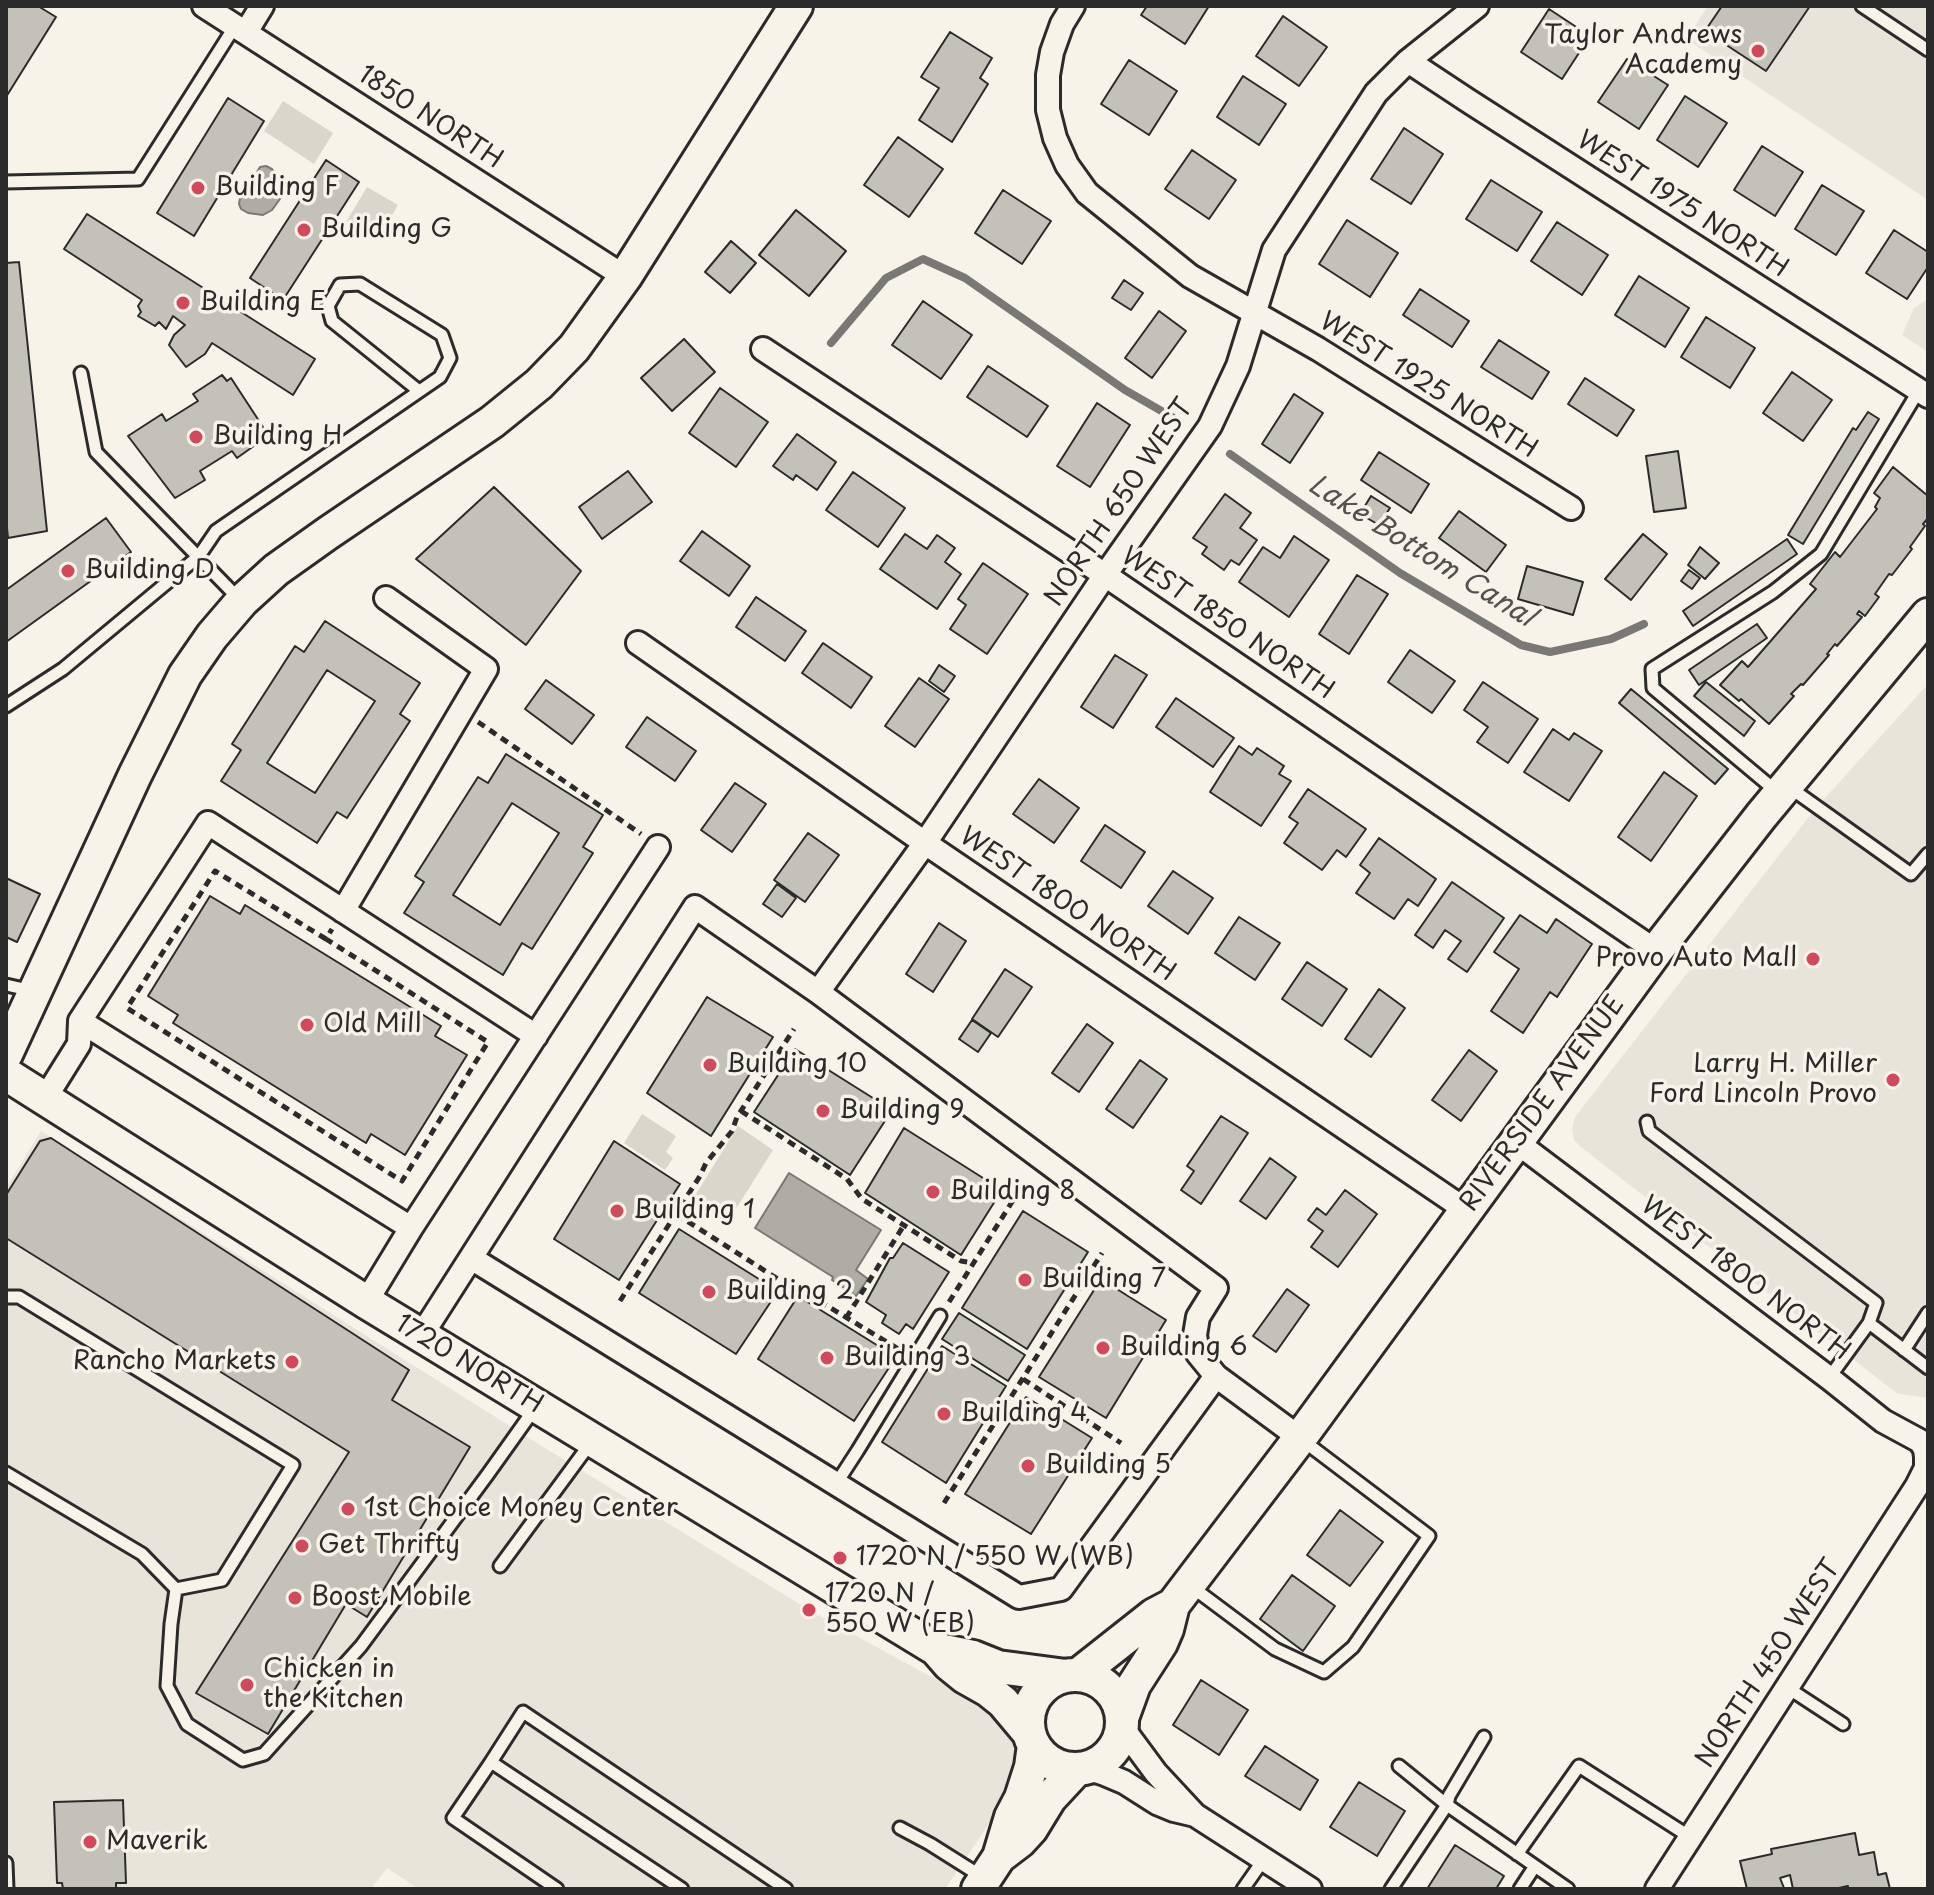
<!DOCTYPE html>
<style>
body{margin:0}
#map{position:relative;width:1934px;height:1895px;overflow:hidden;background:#f7f3e8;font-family:"Playpen Sans",sans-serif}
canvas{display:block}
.frame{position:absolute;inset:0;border:8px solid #2b2b2b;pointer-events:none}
</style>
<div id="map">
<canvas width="1934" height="1895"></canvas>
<div class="frame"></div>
</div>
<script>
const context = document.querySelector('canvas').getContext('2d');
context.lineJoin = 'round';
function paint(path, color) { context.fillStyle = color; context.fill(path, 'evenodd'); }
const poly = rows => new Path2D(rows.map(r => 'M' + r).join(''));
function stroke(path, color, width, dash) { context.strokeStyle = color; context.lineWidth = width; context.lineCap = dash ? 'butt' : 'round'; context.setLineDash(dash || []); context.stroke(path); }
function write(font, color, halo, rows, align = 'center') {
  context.font = font + ' "Playpen Sans",sans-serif'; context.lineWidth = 7; context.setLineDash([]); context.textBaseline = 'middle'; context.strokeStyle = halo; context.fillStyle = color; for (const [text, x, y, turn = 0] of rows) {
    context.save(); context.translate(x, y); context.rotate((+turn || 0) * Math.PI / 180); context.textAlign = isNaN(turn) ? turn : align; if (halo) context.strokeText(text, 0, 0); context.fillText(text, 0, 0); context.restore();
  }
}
paint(poly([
 [1708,6,1928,6,1928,200,1686,39],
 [1928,299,1928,352,1902,335,1914,308],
 [1928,684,1928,1398,1906,1395,1897,1393,1890,1388,1581,1147,1574,1140,1572,1130,1574,1119,1582,1108,1815,809],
 [41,1131,540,1445,816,1614,987,1707,1007,1729,1014,1747,1015,1761,1014,1776,1007,1797,945,1889,419,1889,387,1868,371,1889,6,1889,6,1188]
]), '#e8e4da');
paint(poly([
 [283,101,333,133,314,164,264,131],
 [367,187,398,205,377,240,346,222],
 [642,1114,676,1136,666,1152,673,1158,665,1170,624,1143],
 [738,1126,773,1150,729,1220,693,1199]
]), '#dad6cc');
const water = poly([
 [266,166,272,169,281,182,282,191,280,199,272,210,263,215,248,213,241,209,239,204,240,198,253,195,258,191,260,183,257,172,260,167,266,166],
 [789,1173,881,1230,856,1270,868,1279,856,1296,832,1280,833,1277,755,1228,789,1173]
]);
paint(water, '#afaca4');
stroke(water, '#7a7874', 2);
stroke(poly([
 [831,343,886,278,923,259,965,278,1125,390,1172,417],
 [1230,454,1400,573,1521,645,1550,652,1611,639,1644,624]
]), '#7a7874', 8);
const building = poly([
 [6,6,38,6,56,17,6,97,6,6],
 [1147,6,1209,6,1185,44,1141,15,1147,6],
 [1722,6,1810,6,1766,71,1705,31,1722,6],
 [1549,9,1590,36,1562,79,1521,52,1549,9],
 [1283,16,1327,47,1299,86,1256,56,1283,16],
 [950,32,992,58,980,78,988,84,952,142,919,120,939,88,921,77,950,32],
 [1627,59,1668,85,1639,129,1598,102,1627,59],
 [1129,60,1177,91,1149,135,1101,104,1129,60],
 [1243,76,1286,104,1259,145,1217,117,1243,76],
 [1685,96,1727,123,1698,167,1657,140,1685,96],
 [228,98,264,121,194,236,157,213,228,98],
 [1404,128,1443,154,1411,204,1371,179,1404,128],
 [898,137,943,169,909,217,864,185,898,137],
 [1762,146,1803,172,1775,216,1734,190,1762,146],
 [1192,150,1236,180,1209,219,1165,189,1192,150],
 [326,160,359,182,283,300,250,278,326,160],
 [1491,180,1542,212,1517,251,1466,219,1491,180],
 [1822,185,1864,211,1836,255,1795,229,1822,185],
 [1003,190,1051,221,1022,264,975,233,1003,190],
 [796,210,846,251,809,296,759,255,796,210],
 [87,214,315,359,293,395,212,343,205,354,186,367,169,345,174,335,185,325,173,316,166,329,159,322,155,326,138,316,141,312,138,306,142,300,64,249,87,214],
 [1347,220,1398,253,1370,297,1319,264,1347,220],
 [1557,222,1608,255,1582,295,1531,261,1557,222],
 [1894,230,1928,252,1928,267,1907,299,1866,273,1894,230],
 [731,241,756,263,730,293,705,272,731,241],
 [19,262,47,531,8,538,6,518,6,263,19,262],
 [1639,276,1689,308,1665,347,1615,315,1639,276],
 [1124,280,1143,293,1131,310,1112,298,1124,280],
 [1420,289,1469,321,1452,347,1403,315,1420,289],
 [923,301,972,335,941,379,892,345,923,301],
 [1159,311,1186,331,1152,378,1125,358,1159,311],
 [1706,317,1755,348,1730,388,1681,357,1706,317],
 [684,339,715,372,672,411,641,378,684,339],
 [1499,340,1549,372,1532,399,1481,367,1499,340],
 [988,366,1048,406,1027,437,967,397,988,366],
 [1792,372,1832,400,1803,441,1763,413,1792,372],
 [222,375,227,381,231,378,263,427,259,430,265,438,237,458,232,451,200,471,205,480,175,498,128,436,162,414,166,421,198,401,193,394,222,375],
 [1585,378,1634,410,1617,436,1568,404,1585,378],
 [720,388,768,422,736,467,689,433,720,388],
 [1294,394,1323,413,1290,463,1262,444,1294,394],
 [1097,403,1130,425,1090,487,1057,466,1097,403],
 [1868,412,1879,419,1803,544,1788,535,1853,428,1856,430,1868,412],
 [797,434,836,462,817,490,796,475,793,480,773,466,797,434],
 [1678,451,1686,508,1654,512,1646,456,1678,451],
 [1379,452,1429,484,1411,513,1361,480,1379,452],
 [1893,467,1928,496,1928,518,1923,524,1925,526,1910,547,1912,549,1892,575,1889,574,1875,594,1879,597,1865,616,1859,611,1857,614,1862,617,1837,646,1835,644,1827,654,1829,655,1803,685,1801,684,1791,694,1794,696,1769,724,1741,699,1739,701,1720,685,1742,661,1748,667,1816,589,1810,584,1835,552,1840,557,1877,509,1875,507,1880,498,1874,493,1893,467],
 [628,471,652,502,602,539,579,507,628,471],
 [853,472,905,508,878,547,826,510,853,472],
 [494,487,581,571,526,645,416,559,494,487],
 [1225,494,1251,513,1240,528,1257,540,1239,565,1231,560,1224,570,1202,554,1207,547,1193,538,1225,494],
 [1371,496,1390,508,1379,525,1360,514,1371,496],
 [1459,511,1506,545,1486,572,1439,538,1459,511],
 [106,518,131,552,6,642,6,590,106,518],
 [702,531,750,566,729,596,680,561,702,531],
 [905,534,927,549,937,535,955,548,945,562,961,574,937,609,880,569,905,534],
 [1643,534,1667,554,1631,600,1605,579,1643,534],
 [1294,536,1329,560,1289,617,1239,582,1263,547,1280,558,1294,536],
 [1787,539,1797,554,1693,626,1683,611,1787,539],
 [1700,547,1719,563,1705,579,1688,565,1700,547],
 [983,563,1028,594,987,654,950,629,966,605,958,599,983,563],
 [1527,566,1583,582,1573,615,1518,599,1527,566],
 [1689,570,1700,578,1692,589,1681,581,1689,570],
 [1357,575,1388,594,1349,654,1319,634,1357,575],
 [756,597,806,631,785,661,736,627,756,597],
 [325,621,420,683,400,714,410,721,347,818,337,812,317,843,221,781,241,750,232,744,295,646,304,652,325,621],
 [327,670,375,701,315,793,267,763,327,670],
 [1757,624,1767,638,1699,685,1689,670,1757,624],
 [823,643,872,677,851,708,802,673,823,643],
 [1410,650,1455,681,1432,713,1388,682,1410,650],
 [1115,655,1147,675,1113,728,1081,707,1115,655],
 [939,665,955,676,944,692,929,681,939,665],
 [919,678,949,699,915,747,885,726,919,678],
 [546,680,594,715,572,744,525,709,546,680],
 [1483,682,1538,719,1508,763,1477,742,1488,727,1464,710,1483,682],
 [1706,682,1755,721,1744,736,1694,696,1706,682],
 [1631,689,1728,769,1715,784,1619,703,1631,689],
 [1176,698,1234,738,1213,767,1156,727,1176,698],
 [647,717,696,751,675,781,626,747,647,717],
 [1553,729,1569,740,1574,733,1602,751,1569,801,1524,772,1553,729],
 [1239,746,1252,755,1257,748,1284,766,1279,774,1291,781,1261,826,1210,792,1239,746],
 [506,754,603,815,583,847,593,853,532,949,522,943,503,975,404,913,424,882,415,876,478,777,488,783,506,754],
 [512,803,559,833,500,925,453,895,512,803],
 [1664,772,1697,796,1651,861,1618,837,1664,772],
 [1039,779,1079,808,1054,843,1013,814,1039,779],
 [735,783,766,804,732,852,701,830,735,783],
 [1308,789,1366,829,1346,857,1337,850,1322,870,1284,843,1298,823,1289,817,1308,789],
 [1105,825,1145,852,1121,888,1081,861,1105,825],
 [808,833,839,855,805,902,774,880,808,833],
 [1379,838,1436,879,1418,906,1408,899,1394,919,1356,893,1370,873,1360,865,1379,838],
 [1173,871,1213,898,1188,934,1148,906,1173,871],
 [6,878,40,894,17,942,6,937,6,878],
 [1452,882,1504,918,1467,972,1448,959,1461,941,1445,930,1433,948,1415,935,1452,882],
 [777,884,796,898,782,917,763,904,777,884],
 [210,896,240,914,245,905,441,1026,435,1036,467,1055,405,1155,371,1134,366,1143,173,1023,178,1015,148,996,210,896],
 [1520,915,1547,933,1556,919,1592,944,1557,997,1550,992,1523,1033,1491,1011,1519,969,1494,952,1520,915],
 [1239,917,1280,943,1255,980,1215,953,1239,917],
 [939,923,966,941,933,992,906,974,939,923],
 [1307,962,1347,989,1322,1026,1282,999,1307,962],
 [1005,969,1032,987,998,1037,972,1019,1005,969],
 [1379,989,1405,1008,1371,1057,1345,1039,1379,989],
 [707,997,773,1037,711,1136,647,1093,707,997],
 [972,1020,991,1033,978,1052,959,1039,972,1020],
 [1087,1024,1113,1043,1079,1092,1052,1073,1087,1024],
 [795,1049,892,1110,850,1175,754,1112,795,1049],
 [1469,1050,1497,1071,1461,1121,1432,1100,1469,1050],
 [1140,1060,1167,1079,1133,1128,1106,1109,1140,1060],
 [1221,1116,1248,1133,1201,1204,1181,1190,1194,1171,1187,1166,1221,1116],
 [904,1128,1002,1190,961,1255,865,1193,904,1128],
 [51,1138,409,1370,392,1400,470,1447,367,1617,346,1604,268,1734,196,1693,349,1452,6,1238,6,1195,40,1141,51,1138],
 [614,1141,680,1184,619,1280,554,1239,614,1141],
 [1270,1158,1296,1177,1266,1219,1240,1201,1270,1158],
 [1345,1190,1377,1214,1338,1267,1311,1247,1323,1231,1308,1220,1317,1208,1326,1215,1345,1190],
 [1023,1211,1088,1252,1027,1349,962,1308,1023,1211],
 [679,1229,778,1291,736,1354,639,1293,679,1229],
 [903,1243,949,1272,913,1329,906,1324,899,1334,882,1323,886,1315,866,1302,890,1258,893,1258,903,1243],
 [1101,1279,1166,1320,1106,1418,1039,1377,1101,1279],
 [1287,1289,1309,1305,1276,1352,1253,1336,1287,1289],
 [798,1296,896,1357,854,1421,758,1359,798,1296],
 [959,1313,1025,1355,1008,1381,942,1339,959,1313],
 [942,1346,1006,1386,946,1483,882,1442,942,1346],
 [1026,1397,1092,1438,1031,1534,965,1494,1026,1397],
 [1340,1510,1383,1542,1350,1586,1307,1555,1340,1510],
 [1292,1575,1335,1606,1303,1651,1260,1619,1292,1575],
 [1201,1680,1248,1710,1219,1755,1173,1725,1201,1680],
 [1265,1746,1318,1780,1300,1810,1245,1776,1265,1746],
 [1359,1782,1405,1811,1377,1856,1330,1827,1359,1782],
 [123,1800,126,1883,116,1883,116,1889,63,1889,62,1883,57,1883,54,1802,123,1800],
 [1855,1833,1859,1855,1874,1852,1878,1875,1886,1873,1890,1889,1848,1889,1848,1886,1834,1889,1793,1889,1790,1875,1780,1878,1784,1888,1747,1889,1740,1861,1772,1854,1771,1849,1855,1833],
 [1455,1845,1504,1876,1496,1889,1427,1889,1455,1845]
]);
paint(building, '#c4c1b9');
stroke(building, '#2b2b2b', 2);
const lane = poly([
 [1862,6,1928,50],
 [6,182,138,179,235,26],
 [81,373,96,452,241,601],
 [6,706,63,669,199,556,216,531,440,377,450,358,442,335,360,284,340,285,328,306,332,321,419,391],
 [1789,787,1911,874,1928,854],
 [1776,791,1653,688,1652,669,1773,592,1821,554,1919,390],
 [6,985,33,991],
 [1647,1122,1649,1131,1876,1303,1869,1323],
 [6,1297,19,1297,293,1465,222,1580,176,1589],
 [1904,1350,1928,1313],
 [1829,1378,1869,1323,1928,1368],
 [6,1473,142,1554,176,1589,171,1624,167,1686,187,1724,243,1760,264,1754,361,1646,488,1474,535,1408],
 [836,1484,858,1450,940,1316],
 [500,1566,592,1441],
 [1192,1587,1275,1649,1324,1672,1353,1647,1429,1536,1301,1439],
 [1788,1688,1843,1724],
 [491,1762,523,1712,786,1889],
 [1399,1766,1447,1805,1449,1796,1484,1737],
 [900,1828,930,1844,984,1878],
 [1517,1854,1579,1766,1690,1837],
 [6,1863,7,1889],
 [557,1889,453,1818,491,1762,682,1889],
 [1243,1889,1264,1859],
 [1391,1889,1447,1805,1568,1889],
 [1520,1889,1535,1866]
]);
const street = poly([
 [204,6,625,277],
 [1073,6,1062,24,1052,52,1048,75,1048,110,1055,138,1067,165,1087,193,1190,276,1318,349,1571,508],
 [246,32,262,6],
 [1408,61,1467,100,1928,396],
 [763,349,1105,575,1656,951],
 [638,643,925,843,1466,1210],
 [343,911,486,669,386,598],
 [818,992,925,843,1105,575,1210,426,1238,366,1274,250,1376,93,1408,61,1477,6],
 [80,1021,208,823,536,1036],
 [44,1100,79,1044,80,1021,411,1228,658,847],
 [1515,1141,1829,1378,1883,1421,1920,1441,1925,1449,1926,1457,1926,1468,1917,1486,1657,1889],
 [366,1302,411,1228],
 [421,1336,695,907,818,992,1216,1288,1198,1317,1195,1335,1198,1354,1216,1376,1061,1589,1019,1597,471,1258],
 [1216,1376,1300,1438],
 [1122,1727,1156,1773,1195,1815,1310,1889],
 [1086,1768,1105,1774,1124,1782,1157,1803,1174,1810,1195,1815]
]);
const secondary = poly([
 [6,1054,135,775,185,675,212,636,242,601,276,570,328,533,492,422,539,384,574,348,625,277,796,6],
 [6,1074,366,1302,936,1649,949,1664,965,1677,988,1690,1003,1702,1029,1733],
 [939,1650,973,1657,998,1667,1066,1676],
 '1028 1722a47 47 0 1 1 94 0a47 47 0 1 1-94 0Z',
 [1078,1675,1154,1615,1173,1605],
 [1122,1718,1134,1685,1161,1643,1167,1629,1173,1605,1300,1438,1656,951,1761,816,1928,615],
 [999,1857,1020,1841,1031,1829,1050,1798,1076,1770],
 [978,1889,999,1857,1011,1817,1021,1798,1031,1767,1034,1745]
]);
stroke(lane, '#2b2b2b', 17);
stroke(street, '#2b2b2b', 28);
stroke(secondary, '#2b2b2b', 38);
stroke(poly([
 [478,722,641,834],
 [326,939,215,871,127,1008,402,1181,488,1042,326,939,332,929],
 [741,1111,847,1179,862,1199,961,1261,974,1263],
 [676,1214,781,1281,806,1293,900,1350],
 [620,1301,700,1176,706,1163,732,1131,737,1117,794,1029],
 [949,1302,1017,1194],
 [846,1318,904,1225],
 [1023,1379,1121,1443],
 [944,1503,1102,1253]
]), '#2b2b2b', 5, [8, 6]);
stroke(lane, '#f7f3e8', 11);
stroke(street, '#f7f3e8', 22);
stroke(secondary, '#f7f3e8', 32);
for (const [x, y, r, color] of [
 [1758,51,8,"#d1495b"],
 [198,188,8,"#d1495b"],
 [304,230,8,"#d1495b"],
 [183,303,8,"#d1495b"],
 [196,437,8,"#d1495b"],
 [68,571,8,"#d1495b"],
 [1813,959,8,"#d1495b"],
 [307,1025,8,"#d1495b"],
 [710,1065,8,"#d1495b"],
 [1893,1080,8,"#d1495b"],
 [823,1111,8,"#d1495b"],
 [933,1192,8,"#d1495b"],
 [617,1211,8,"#d1495b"],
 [1025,1280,8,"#d1495b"],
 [709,1292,8,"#d1495b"],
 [1103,1348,8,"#d1495b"],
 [827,1358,8,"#d1495b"],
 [292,1362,8,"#d1495b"],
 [944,1414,8,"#d1495b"],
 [1028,1466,8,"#d1495b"],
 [348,1509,8,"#d1495b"],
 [302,1546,8,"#d1495b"],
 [840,1558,8,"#d1495b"],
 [295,1598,8,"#d1495b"],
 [809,1610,8,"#d1495b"],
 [247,1685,8,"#d1495b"],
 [90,1842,8,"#d1495b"]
]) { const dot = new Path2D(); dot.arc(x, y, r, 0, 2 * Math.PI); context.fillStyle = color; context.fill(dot); stroke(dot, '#f7f3e8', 3); }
write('26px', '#2b2b2b', '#f7f3e8', [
 ["Taylor Andrews",1742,36,"right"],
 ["Academy",1742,66,"right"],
 ["Building F",214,188],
 ["Building G",320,230],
 ["Building E",199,303],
 ["Building H",212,437],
 ["Building D",84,571],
 ["Provo Auto Mall",1797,959,"right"],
 ["Old Mill",323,1025],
 ["Building 10",726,1065],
 ["Larry H. Miller",1877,1065,"right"],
 ["Ford Lincoln Provo",1877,1095,"right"],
 ["Building 9",839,1111],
 ["Building 8",949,1192],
 ["Building 1",633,1211],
 ["Building 7",1041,1280],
 ["Building 2",725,1292],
 ["Building 6",1119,1348],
 ["Building 3",843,1358],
 ["Rancho Markets",276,1362,"right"],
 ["Building 4",960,1414],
 ["Building 5",1044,1466],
 ["1st Choice Money Center",364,1509],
 ["Get Thrifty",318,1546],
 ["1720 N / 550 W (WB)",856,1558],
 ["1720 N /",825,1595],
 ["550 W (EB)",825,1625],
 ["Boost Mobile",311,1598],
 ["Chicken in",263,1670],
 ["the Kitchen",263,1700],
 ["Maverik",106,1842]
], 'left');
write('26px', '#2b2b2b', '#f7f3e8', [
 ["1850 NORTH",430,118,33],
 ["WEST 1975 NORTH",1682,205,33],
 ["WEST 1925 NORTH",1428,386,32],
 ["NORTH 650 WEST",1120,503,-56],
 ["WEST 1850 NORTH",1227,624,34],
 ["WEST 1800 NORTH",1067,905,34],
 ["RIVERSIDE AVENUE",1543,1104,-54],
 ["WEST 1800 NORTH",1745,1279,37],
 ["1720 NORTH",469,1365,31],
 ["NORTH 450 WEST",1769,1664,-57]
]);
write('italic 28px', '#53524f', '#f7f3e8', [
 ["Lake Bottom Canal",1421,552,32]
]);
</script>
